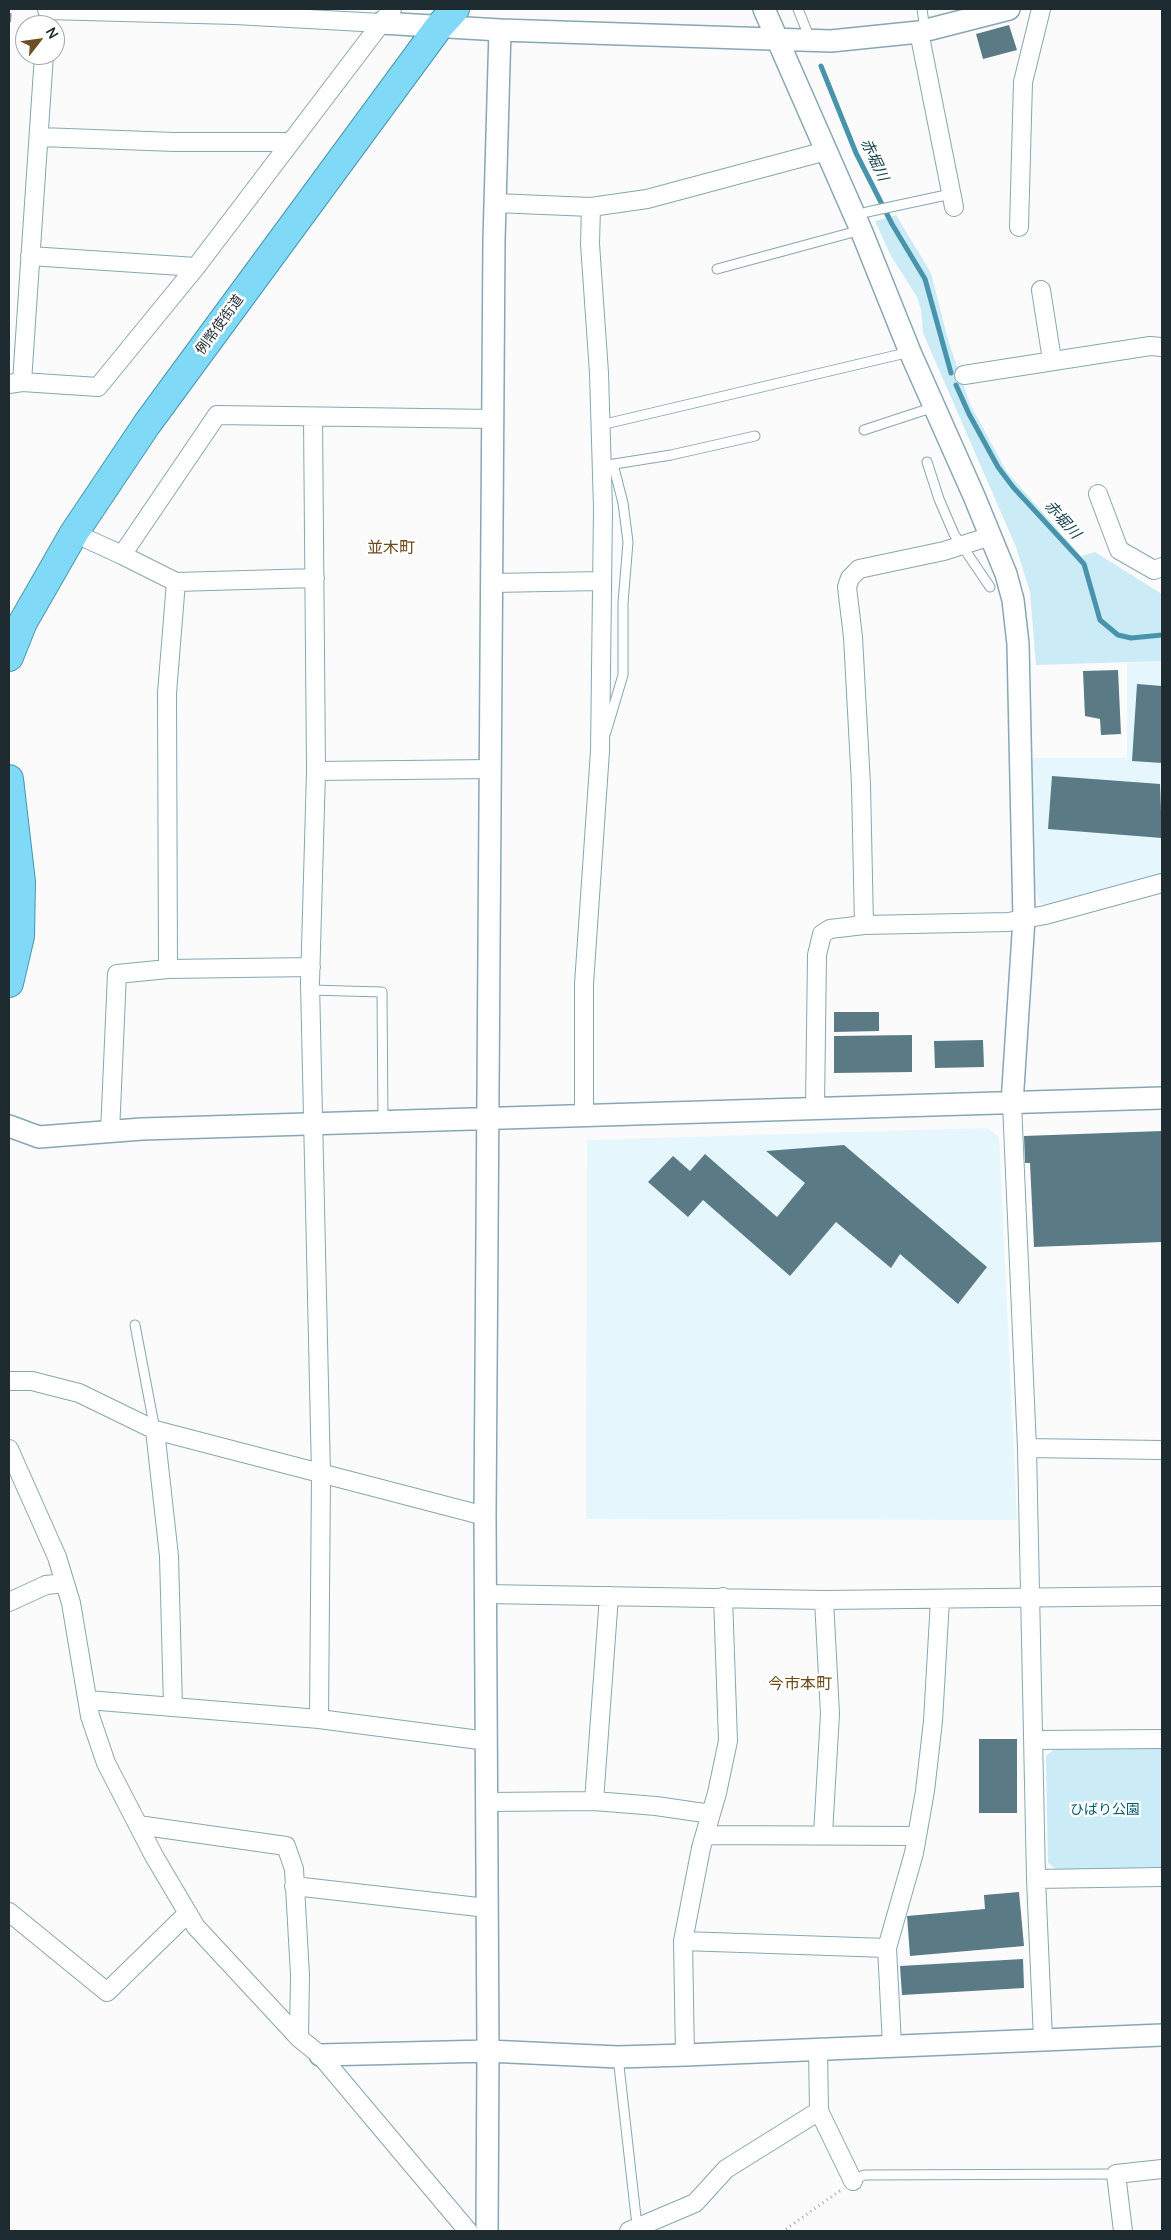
<!DOCTYPE html>
<meta charset="utf-8">
<style>
body{margin:0}
#map{position:relative;width:1171px;height:2240px;overflow:hidden;background:#fbfbfb;font-family:Manrope,sans-serif}
canvas{display:block}
.frame{position:absolute;inset:0;border:10px solid #1e2b30;pointer-events:none}
.north{position:absolute;left:15px;top:15px;width:50px;height:50px;box-sizing:border-box;background:#fff;border:1px solid #a5aaac;border-radius:50%;rotate:60deg;font-size:14px;font-weight:700;line-height:20px;text-align:center;color:#1e2b30}
.north::after{content:'';display:block;margin:auto;width:18px;height:22px;background:#6e4f24;clip-path:polygon(50% 0,100% 100%,50% 72%,0 100%)}
</style>
<div id="map">
<canvas width="1171" height="2240"></canvas>
<div class="frame"></div>
<div class="north">N</div>
</div>
<script>
const context = document.querySelector('canvas').getContext('2d');
context.lineJoin = 'round';
function paint(path, color) { context.fillStyle = color; context.fill(path, 'evenodd'); }
const poly = rows => new Path2D(rows.map(r => 'M' + r).join(''));
function stroke(path, color, width, dash) { context.strokeStyle = color; context.lineWidth = width; context.lineCap = dash ? 'butt' : 'round'; context.setLineDash(dash || []); context.stroke(path); }
function write(font, color, halo, rows, align = 'center') {
  context.font = font + ' Manrope,"Noto Sans JP",sans-serif'; context.lineWidth = 5; context.setLineDash([]); context.textBaseline = 'middle'; context.strokeStyle = halo; context.fillStyle = color; for (const [text, x, y, turn = 0] of rows) {
    context.save(); context.translate(x, y); context.rotate((+turn || 0) * Math.PI / 180); context.textAlign = isNaN(turn) ? turn : align; if (halo) context.strokeText(text, 0, 0); context.fillText(text, 0, 0); context.restore();
  }
}
paint(poly([
 [1162,661,1162,875,1049,907,1040,903,1035,889,1032,758,1127,758,1127,663],
 [987,1128,999,1137,1017,1520,586,1519,587,1140]
]), '#e5f6fd');
paint(poly([
 [896,215,931,273,948,340,970,404,1007,472,1081,556,1095,552,1162,594,1162,661,1036,665,1030,592,1016,547,923,333,921,310,917,297,891,256,875,221],
 [1162,1747,1162,1871,1056,1869,1048,1863,1046,1756,1056,1748]
]), '#cbebf7');
stroke(poly([
 [821,66,856,153,892,224,925,279,951,373],
 [956,385,969,414,998,467,1013,487,1084,564,1100,620,1118,635,1131,638,1162,635]
]), '#4894ad', 5);
paint(poly([
 [1009,25,1017,50,983,59,976,34],
 [1118,670,1121,734,1101,735,1100,719,1085,716,1083,671],
 [1137,684,1162,686,1162,763,1132,761],
 [1052,776,1160,784,1162,838,1048,829],
 [834,1012,879,1012,879,1031,834,1032],
 [912,1035,912,1072,834,1073,834,1036],
 [983,1040,984,1067,935,1068,934,1041],
 [1162,1131,1162,1242,1034,1247,1030,1163,1025,1163,1024,1136],
 [844,1145,987,1267,958,1304,900,1254,891,1268,836,1222,790,1276,703,1200,688,1217,648,1182,673,1156,690,1171,705,1154,777,1217,805,1183,766,1151],
 [979,1739,1017,1739,1017,1813,979,1813],
 [1019,1892,1024,1946,910,1956,907,1916,985,1909,984,1895],
 [1023,1959,1024,1988,902,1995,900,1966]
]), '#5a7a85');
const service = poly([
 [798,9,810,39],
 [922,9,925,30],
 [854,216,867,212,951,194],
 [717,269,861,230],
 [601,425,910,352],
 [864,430,934,407],
 [927,462,939,499,954,534,990,587],
 [608,465,671,455,755,436],
 [606,732,623,675,623,603,628,542,623,503,613,464],
 [310,990,382,992,383,1122],
 [135,1325,155,1430],
 [618,2057,636,2217,640,2227],
 [853,2181,864,2175,1116,2174]
]);
const minor = poly([
 [47,10,235,15,381,23],
 [919,32,954,207],
 [40,137,175,142,291,142],
 [495,203,591,207,647,199,826,151],
 [1019,227,1023,82,1041,9],
 [30,256,196,267],
 [1041,290,1052,360],
 [964,375,1150,346,1162,347],
 [22,382,98,387,196,267,392,9],
 [9,384,22,382,44,55],
 [313,417,316,771,310,983,321,1474,319,1719],
 [1098,494,1119,550,1154,570,1162,567],
 [74,533,122,555],
 [315,578,176,582,122,555,217,415,493,419],
 [492,583,602,581],
 [316,771,491,769],
 [864,925,861,785,853,637,847,587,850,578,859,569,944,551,991,536],
 [168,969,167,693,176,582],
 [1012,1103,1027,1448,1036,1879,1043,2039],
 [815,1107,817,955,822,934,830,929,864,925,1008,922,1045,915,1162,883],
 [584,1117,584,984,600,751,603,509,599,373,590,244,591,207],
 [110,1132,117,974,168,969,311,967],
 [9,1381,32,1381,79,1393,155,1430,485,1516],
 [155,1430,169,1556,173,1707],
 [1027,1448,1162,1450],
 [9,1449,57,1557,71,1603,90,1716,106,1763,154,1856,196,1927,299,2038,320,2055,468,2231],
 [486,1594,824,1600,1162,1596],
 [9,1602,46,1585,65,1583],
 [88,1700,319,1719,487,1741],
 [1034,1740,1162,1739],
 [594,1801,609,1596],
 [487,1802,594,1801,656,1806,711,1814],
 [138,1825,286,1846,294,1869,300,1975,299,2038],
 [823,1834,830,1714,824,1600],
 [705,1835,917,1836],
 [1036,1879,1162,1877],
 [294,1886,487,1908],
 [9,1912,107,1992,188,1913],
 [683,1941,887,1948],
 [892,2045,887,1948,914,1853,925,1791,933,1721,940,1600],
 [818,2049,819,2111,853,2181],
 [685,2055,683,1941,701,1848,717,1793,728,1741,723,1597],
 [629,2231,695,2203,726,2169,819,2111],
 [1123,2231,1116,2174,1162,2169]
]);
const tertiary = poly([
 [764,9,861,230,910,352,974,496,1006,574,1013,600,1018,644,1024,919,1012,1103],
 [381,23,500,30,494,240,485,1516,488,2051,487,2231],
 [500,30,831,41,919,32,1009,9],
 [9,1126,39,1137,142,1129,1162,1098],
 [320,2055,488,2051,618,2057,685,2055,1162,2035]
]);
const trunk = poly([
 [9,657,23,622,74,533,147,424,438,28,455,9],
 [9,779,21,882,20,936,9,983]
]);
stroke(service, '#86a7b3', 11);
stroke(minor, '#86a7b3', 20);
stroke(tertiary, '#86a7b3', 24);
stroke(trunk, '#4996b0', 30);
stroke(poly([
 [786,2229,841,2190]
]), '#a2a8aa', 3, [1, 4]);
stroke(service, '#fff', 9);
stroke(minor, '#fff', 18);
stroke(tertiary, '#fff', 21);
stroke(trunk, '#80daf7', 28);
stroke(poly([
 [9,22,10,9]
]), '#8d9396', 4, [9, 9]);
write('14px', '#1e2b30', '#fff', [
 ["例幣使街道",220,325,-54]
]);
write('14px', '#005b72', '#fff', [
 ["ひばり公園",1105,1810]
]);
write('italic 15px', '#103e4c', '#fff', [
 ["赤堀川",874,160,65],
 ["赤堀川",1062,520,48]
]);
write('16px', '#6d4a18', '#fff', [
 ["並木町",391,549],
 ["今市本町",800,1685]
]);
</script>
